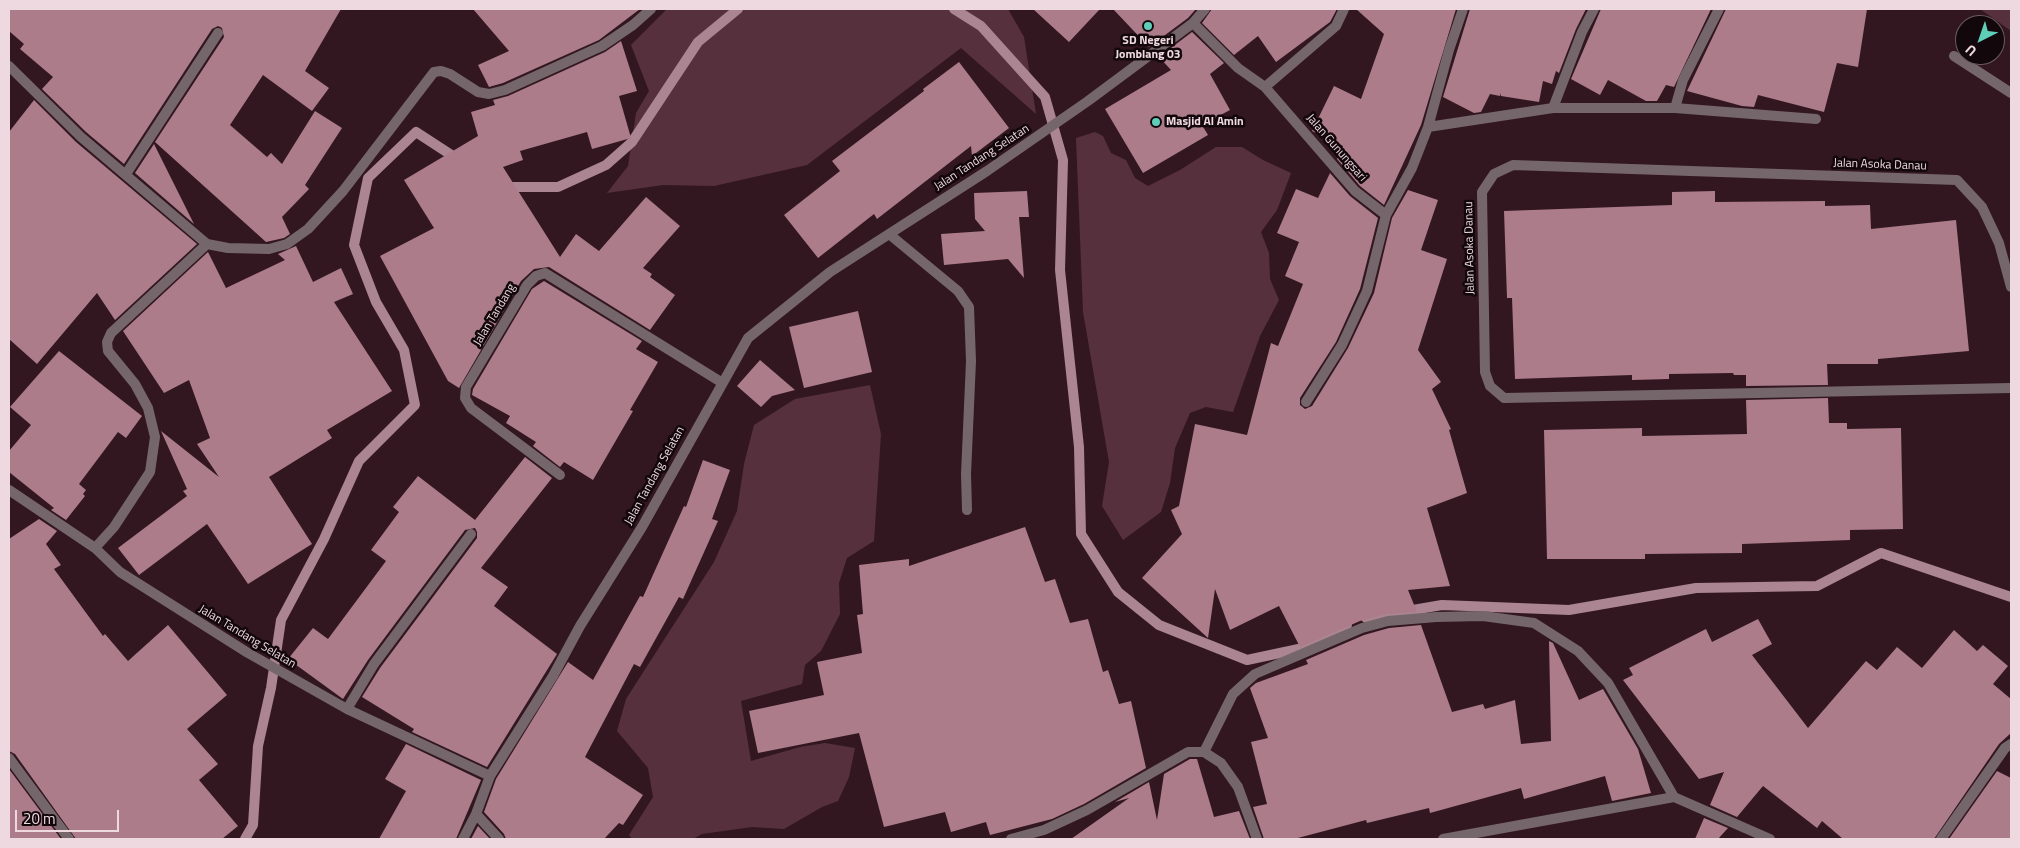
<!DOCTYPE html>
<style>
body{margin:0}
#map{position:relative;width:2020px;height:848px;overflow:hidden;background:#321721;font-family:"Titillium Web",sans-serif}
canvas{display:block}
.frame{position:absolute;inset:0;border:10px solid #edd9df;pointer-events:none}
.north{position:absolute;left:1955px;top:15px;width:50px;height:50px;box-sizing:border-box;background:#12070b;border:1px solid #6a5b60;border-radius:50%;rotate:221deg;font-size:14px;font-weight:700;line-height:20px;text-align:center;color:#edd9df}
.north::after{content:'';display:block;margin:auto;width:18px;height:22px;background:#5eceb8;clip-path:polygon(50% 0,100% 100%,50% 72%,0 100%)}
.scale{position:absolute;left:15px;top:810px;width:104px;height:22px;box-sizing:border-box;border:2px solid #edd9df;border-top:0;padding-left:6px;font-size:15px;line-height:18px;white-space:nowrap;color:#edd9df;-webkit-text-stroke:4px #12070b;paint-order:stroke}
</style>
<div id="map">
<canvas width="2020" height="848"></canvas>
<div class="frame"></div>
<div class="north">U</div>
<div class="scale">20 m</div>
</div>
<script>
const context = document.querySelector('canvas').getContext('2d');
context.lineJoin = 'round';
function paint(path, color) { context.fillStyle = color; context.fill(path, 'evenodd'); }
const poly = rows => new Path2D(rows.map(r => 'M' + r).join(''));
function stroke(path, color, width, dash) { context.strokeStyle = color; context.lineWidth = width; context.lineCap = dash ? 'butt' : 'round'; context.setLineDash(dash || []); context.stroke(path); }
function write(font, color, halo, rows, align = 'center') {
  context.font = font + ' "Titillium Web",sans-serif'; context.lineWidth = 5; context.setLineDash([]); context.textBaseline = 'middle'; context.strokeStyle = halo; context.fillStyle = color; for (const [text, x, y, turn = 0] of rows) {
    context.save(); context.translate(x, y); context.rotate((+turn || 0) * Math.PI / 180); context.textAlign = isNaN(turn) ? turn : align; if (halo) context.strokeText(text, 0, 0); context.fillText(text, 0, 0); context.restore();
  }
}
paint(poly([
 [667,9,1008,9,1024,37,1036,114,961,48,807,165,714,186,663,185,607,193,628,166,636,113,649,91,631,45],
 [1980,9,2011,9,2011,31],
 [1095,132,1103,136,1111,153,1126,160,1135,178,1148,186,1180,170,1216,147,1242,147,1263,160,1291,173,1277,210,1261,232,1269,253,1270,279,1279,300,1260,336,1233,412,1206,407,1190,413,1175,448,1170,483,1161,512,1123,540,1102,506,1109,462,1083,312,1076,138],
 [870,385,881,434,874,541,847,558,839,583,840,614,821,651,805,665,802,684,741,701,751,761,800,747,825,743,855,748,849,777,838,801,822,807,784,829,752,827,702,834,693,839,632,839,629,835,653,797,648,768,617,731,626,699,714,562,737,511,744,464,754,425,795,399]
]), '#57303e');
stroke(poly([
 [954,9,981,26,1045,97,1063,160,1060,270,1079,447,1081,534,1118,592,1159,625,1247,660,1308,647,1347,625],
 [504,187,558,187,606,165,632,142,698,42,738,9],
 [1366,618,1442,605,1569,610,1696,588,1817,586,1881,553,2011,597],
 [245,839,253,825,258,746,271,688,281,620,324,539,359,461,415,405,404,350,376,302,354,245,368,178,416,132,459,160]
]), '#ab8591', 10);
paint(poly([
 [9,9,341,9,305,71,329,88,312,111,263,75,230,125,267,157,271,153,282,164,315,111,342,128,305,185,309,189,282,217,290,234,284,238,266,242,155,142,224,37,222,28,218,26,212,29,124,164,86,132,42,89,53,77,20,49,24,44,9,31],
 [473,9,640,9,599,40,503,83,489,87,478,65,509,51],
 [1033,9,1100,9,1069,42],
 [1113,9,1196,9,1188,18,1149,47],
 [1212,9,1337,9,1330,22,1276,62,1258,36,1234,55,1202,23],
 [1356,9,1456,9,1421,125,1384,205,1360,186,1337,159,1343,146,1312,131,1334,86,1361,99,1384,34],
 [1470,9,1586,9,1576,29,1559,73,1556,71,1552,84,1543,81,1539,102,1501,96,1501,93,1500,96,1490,94,1481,112,1474,113,1443,97],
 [1601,9,1711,9,1674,87,1666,85,1657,101,1646,101,1608,80,1600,95,1571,79],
 [1726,9,1867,9,1858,67,1837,63,1824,112,1758,95,1754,107,1742,106,1687,91],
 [1192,32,1224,63,1210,74,1230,110,1202,125,1208,135,1143,173,1105,109,1171,70,1159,57],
 [621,41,637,91,619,96,631,138,592,149,587,132,520,151,523,160,503,167,560,257,576,234,599,251,646,197,680,226,643,268,652,274,650,277,675,295,650,330,549,267,534,269,521,281,459,388,448,381,380,256,434,228,404,180,478,136,471,112,495,105,493,100,508,96,605,52],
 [959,62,1009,128,972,156,971,146,877,219,874,214,818,258,784,215,840,171,832,161,924,91,923,89],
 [34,100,76,142,197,244,115,320,97,293,37,364,9,339,9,132],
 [154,144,194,224,135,173],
 [1330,173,1350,196,1378,218,1360,289,1336,342,1300,398,1300,405,1305,409,1312,406,1348,348,1374,293,1392,218,1408,190,1438,200,1421,250,1447,259,1418,350,1441,382,1432,389,1451,429,1449,430,1467,493,1427,508,1450,586,1408,590,1417,612,1386,614,1360,621,1300,647,1279,606,1230,630,1215,589,1208,638,1142,578,1182,534,1171,510,1179,506,1195,424,1247,435,1271,343,1278,346,1303,284,1285,276,1299,242,1277,233,1296,189,1318,198],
 [1027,191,1029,217,1019,217,1024,278,1008,259,944,265,941,234,985,231,975,219,974,193],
 [1715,191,1715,202,1825,201,1825,206,1870,205,1871,229,1956,220,1969,351,1878,359,1878,364,1827,364,1828,385,1746,386,1746,375,1734,375,1733,373,1669,374,1669,379,1632,380,1632,375,1515,379,1512,298,1507,298,1504,211,1672,205,1672,192],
 [296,246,313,282,341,268,353,294,334,302,392,391,327,430,332,438,269,477,312,544,248,584,207,524,139,575,118,548,187,496,183,491,187,489,161,431,219,477,197,444,210,438,189,380,164,393,123,331,208,252,226,288,285,260,278,254],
 [544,281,642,341,636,349,658,362,630,410,633,411,593,480,564,462,560,467,533,446,536,442,506,423,510,416,472,395,473,389,532,289],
 [858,311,872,372,804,388,789,327],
 [59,351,142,416,126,438,118,432,79,484,86,490,83,494,85,496,66,520,51,510,54,508,9,472,9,451,31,425,10,407],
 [760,360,795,390,772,396,761,407,737,386],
 [1828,398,1829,423,1847,423,1847,429,1901,428,1903,529,1850,530,1850,540,1742,544,1742,553,1645,554,1645,559,1547,559,1544,430,1642,428,1642,436,1747,434,1746,400],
 [525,457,552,478,481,568,508,587,494,606,557,654,487,767,412,732,414,729,362,697,380,668,477,538,477,532,475,528,465,530,368,660,343,699,288,659,313,628,328,639,386,561,371,550,399,512,393,507,418,476,475,520],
 [703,460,730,470,712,519,718,521,683,599,679,597,640,667,634,664,585,757,643,795,623,825,619,823,604,839,506,839,504,834,484,812,496,779,568,662,593,680,640,596,643,597,684,506,686,507],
 [39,519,57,531,46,544,61,565,54,569,103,636,105,634,128,661,168,625,227,695,187,729,218,764,199,780,238,826,222,839,76,839,15,754,9,751,9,539],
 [1025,527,1045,582,1055,579,1070,623,1088,619,1103,672,1108,670,1119,704,1131,701,1146,768,1084,804,1052,819,990,835,986,822,951,832,945,812,884,827,859,733,758,753,749,711,824,695,817,662,862,653,857,615,863,614,859,565,909,559,909,566],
 [1758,619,1772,644,1752,655,1808,728,1866,661,1877,670,1897,647,1922,668,1954,630,1977,651,1983,645,2008,666,1993,684,2011,699,2011,733,1999,744,1934,839,1843,839,1822,821,1817,828,1763,786,1737,817,1710,805,1724,772,1699,779,1623,680,1633,675,1629,668,1706,629,1712,642],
 [1421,625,1452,712,1483,704,1485,709,1515,700,1521,744,1551,741,1549,641,1553,643,1579,700,1603,689,1638,749,1651,793,1612,801,1605,776,1524,799,1521,788,1430,813,1429,808,1367,823,1366,820,1294,839,1264,839,1253,807,1267,804,1251,742,1268,738,1250,688,1256,683,1308,664,1306,660,1364,635,1389,628],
 [406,744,481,780,456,839,379,839,406,791,385,779],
 [1190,759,1197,759,1214,817,1239,811,1250,839,1071,839,1129,798,1115,802,1149,782,1157,820,1164,774],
 [9,769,61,839,9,839],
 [1997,771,2011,778,2011,839,1949,839],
 [1704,818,1728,828,1718,839,1695,839],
 [478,826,490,839,471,839]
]), '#ac7c8b');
stroke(poly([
 [1193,23,1238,68,1265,87,1355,191,1386,215],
 [1954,56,2011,93],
 [9,66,81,137,207,244,228,248,269,249,287,244,308,229,343,191,434,72,441,71,450,74,478,92,489,94,505,90,602,46,633,25,651,9],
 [1265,87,1336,26,1344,9],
 [1553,108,1582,32,1594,9],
 [1675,108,1683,80,1719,9],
 [1428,127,1449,50,1463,9],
 [126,174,218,33],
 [889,234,958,291,969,307,971,361,966,474,967,510],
 [2011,287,1999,243,1982,207,1957,180,1513,165,1494,174,1482,192,1485,372,1490,386,1504,398,2011,388],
 [1306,402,1342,345,1367,291,1386,215,1412,168,1428,127,1553,108,1675,108,1816,119],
 [560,475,471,408,465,398,466,387,527,285,536,276,545,273,721,382],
 [9,490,95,548,120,572,248,653,347,709,490,776],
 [95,548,114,527,150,472,155,437,148,408,135,384,108,351,107,342,111,333,207,244],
 [347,709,374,664,471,534],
 [1204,752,1233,694,1255,674,1362,628,1388,621,1436,617,1483,616,1534,623,1578,651,1608,683,1674,797,1770,839],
 [9,758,69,839],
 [476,814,499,839],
 [463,839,476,814,490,776,553,676,580,626,642,527,748,338,830,272,987,171,1088,101,1193,23,1205,9],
 [1011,839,1044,830,1087,810,1188,752,1204,752,1221,763,1238,787,1257,839],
 [1443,839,1674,797],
 [1941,839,2005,748,2011,744]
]), '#75666b', 10);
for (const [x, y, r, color] of [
 [1148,26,5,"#5eceb8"],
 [1156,122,5,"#5eceb8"]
]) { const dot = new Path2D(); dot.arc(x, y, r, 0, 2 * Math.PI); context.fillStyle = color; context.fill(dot); stroke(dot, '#12070b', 2); }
write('bold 12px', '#edd9df', '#12070b', [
 ["SD Negeri",1148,41],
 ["Jomblang 03",1148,55],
 ["Masjid Al Amin",1166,122,"left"]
]);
write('12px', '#edd9df', '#12070b', [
 ["Jalan Gunungsari",1336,148,49],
 ["Jalan Tandang Selatan",982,158,-33],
 ["Jalan Asoka Danau",1880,165,2],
 ["Jalan Asoka Danau",1470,248,-91],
 ["Jalan Tandang",495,315,-59],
 ["Jalan Tandang Selatan",655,476,-61],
 ["Jalan Tandang Selatan",247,637,31]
]);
</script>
